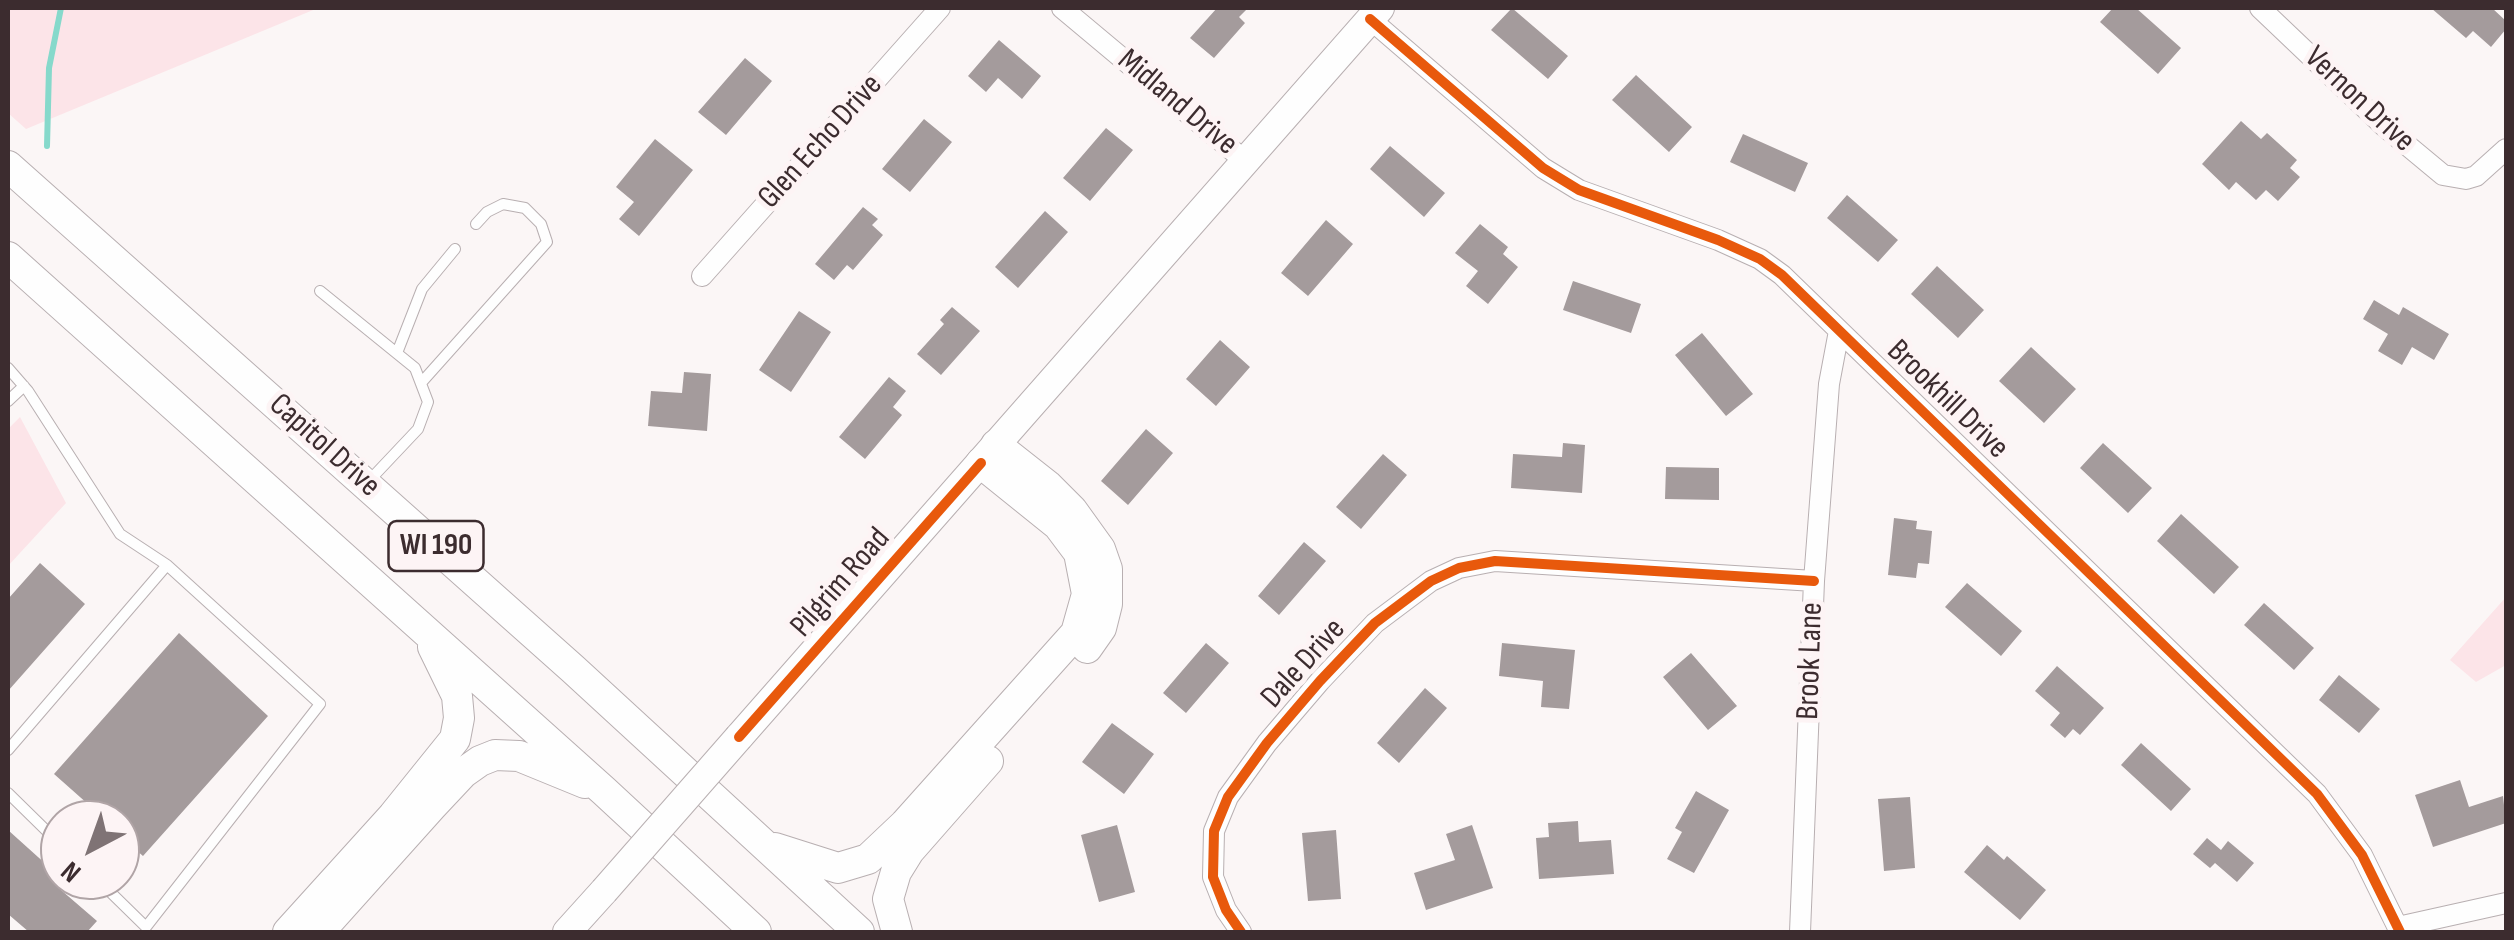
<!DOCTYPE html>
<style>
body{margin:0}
#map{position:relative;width:2514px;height:940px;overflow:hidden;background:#fbf6f6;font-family:"Sofia Sans Condensed",sans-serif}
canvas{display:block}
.frame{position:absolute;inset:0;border:10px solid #3c2c2f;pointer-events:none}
.north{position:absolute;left:40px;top:800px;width:100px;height:100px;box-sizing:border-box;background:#fdf4f5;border:2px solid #b0a4a6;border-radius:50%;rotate:221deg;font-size:28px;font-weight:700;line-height:40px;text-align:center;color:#3c2c2f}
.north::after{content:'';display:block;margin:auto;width:35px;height:45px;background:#7f7375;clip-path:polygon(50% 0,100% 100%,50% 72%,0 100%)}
</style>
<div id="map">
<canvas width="2514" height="940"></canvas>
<div class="frame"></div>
<div class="north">N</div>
</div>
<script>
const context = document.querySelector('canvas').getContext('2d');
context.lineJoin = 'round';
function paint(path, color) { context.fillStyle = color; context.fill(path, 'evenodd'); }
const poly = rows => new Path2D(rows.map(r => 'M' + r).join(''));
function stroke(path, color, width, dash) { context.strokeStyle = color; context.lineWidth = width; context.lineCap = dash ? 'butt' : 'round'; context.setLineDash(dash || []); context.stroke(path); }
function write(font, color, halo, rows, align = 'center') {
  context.font = font + ' "Sofia Sans Condensed",sans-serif'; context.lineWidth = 10; context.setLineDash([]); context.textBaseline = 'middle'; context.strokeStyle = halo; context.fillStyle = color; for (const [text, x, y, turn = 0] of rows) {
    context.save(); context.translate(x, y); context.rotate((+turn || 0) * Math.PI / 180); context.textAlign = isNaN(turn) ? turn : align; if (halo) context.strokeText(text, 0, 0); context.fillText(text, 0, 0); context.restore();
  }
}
paint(poly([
 [8,8,318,8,26,129,8,113],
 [20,417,66,503,8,566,8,429],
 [2506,597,2506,665,2476,682,2450,660]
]), '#fce4e8');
stroke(poly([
 [47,146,49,68,61,8]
]), '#86d9cb', 6);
paint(poly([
 [1217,8,1248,8,1239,17,1245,23,1214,58,1190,38],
 [1512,8,1568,56,1548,79,1491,30],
 [2113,8,2136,8,2181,48,2158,74,2100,22],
 [2431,8,2492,8,2506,21,2506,29,2491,47,2473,31,2466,38],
 [999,40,1041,76,1022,99,998,78,986,92,968,76],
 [745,58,772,81,726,135,698,112],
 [1636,75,1692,127,1669,152,1612,100],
 [924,119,952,142,910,192,882,169],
 [2241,121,2261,139,2267,133,2297,160,2290,168,2300,177,2278,201,2266,190,2256,200,2236,182,2229,190,2202,164],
 [1106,128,1133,150,1090,201,1063,178],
 [1743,134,1808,163,1795,192,1730,162],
 [655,139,693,170,639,236,619,219,634,202,616,187],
 [1390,146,1445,193,1424,217,1370,169],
 [1847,195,1898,240,1878,262,1827,218],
 [863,207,878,219,872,225,883,235,853,270,847,265,834,280,815,264],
 [1045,211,1068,232,1018,288,995,267],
 [1326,220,1353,244,1308,296,1281,273],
 [1480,224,1508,247,1503,254,1518,267,1488,304,1466,286,1478,271,1455,253],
 [1937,266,1984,310,1958,338,1911,294],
 [1573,281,1641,304,1631,333,1563,310],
 [2374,300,2399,315,2403,307,2449,334,2434,360,2412,347,2402,365,2378,351,2388,334,2363,319],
 [952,307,980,331,941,375,917,354,944,324,940,320],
 [799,311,831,332,791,392,759,370],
 [1702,333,1753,394,1726,416,1675,355],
 [1220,340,1250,367,1216,406,1186,379],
 [2031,347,2076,389,2044,423,1999,381],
 [684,372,711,374,707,431,648,426,651,391,682,393],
 [889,377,906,391,893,407,902,415,865,459,839,437],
 [1146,429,1173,453,1128,505,1101,481],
 [1563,443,1585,445,1582,493,1511,488,1513,454,1562,457],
 [2103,443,2152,488,2128,513,2080,468],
 [1383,454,1407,475,1361,529,1336,507],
 [1666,467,1719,468,1719,500,1665,499],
 [2181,514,2239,567,2214,594,2157,541],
 [1894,518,1917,521,1916,529,1932,531,1929,564,1918,563,1916,578,1888,575],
 [1304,542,1326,561,1279,615,1258,596],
 [40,563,85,604,8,691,8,599],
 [1967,583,2022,631,2001,656,1945,607],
 [2264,603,2314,648,2294,670,2244,625],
 [179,633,268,716,143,856,120,836,120,820,94,820,84,811,89,805,54,774],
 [1206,643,1229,663,1186,713,1163,693],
 [1502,643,1575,650,1569,709,1541,707,1543,681,1499,676],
 [1691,653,1737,706,1708,730,1663,677],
 [2057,666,2104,708,2080,735,2073,729,2065,738,2050,725,2060,713,2035,691],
 [2339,675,2380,709,2359,733,2319,700],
 [1425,688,1447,708,1399,763,1377,743],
 [1112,723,1154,754,1124,794,1082,762],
 [2141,743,2191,789,2171,811,2121,765],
 [2460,780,2469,807,2503,796,2506,823,2433,847,2415,795],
 [1696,791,1729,810,1694,873,1667,859,1682,832,1675,828],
 [1910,797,1915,868,1884,871,1878,799],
 [1578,821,1579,842,1611,840,1614,874,1539,879,1536,838,1549,837,1548,823],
 [1117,825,1135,892,1099,902,1081,835],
 [1472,825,1493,888,1426,910,1414,873,1455,860,1446,834],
 [8,830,48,866,45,868,65,886,61,890,97,921,87,932,29,932,8,914],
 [1336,830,1341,899,1308,901,1302,833],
 [2207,838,2221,850,2228,841,2254,863,2237,882,2215,863,2210,868,2193,854],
 [1987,845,2004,860,2007,856,2046,890,2020,920,1964,872]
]), '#a49b9c');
const service = poly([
 [320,291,415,368,428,402,418,429,367,483],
 [397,353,422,289,455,249],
 [8,368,28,391,120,534,167,565,320,704,146,927,98,880],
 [421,383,547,242,541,224,525,208,503,204,487,212,476,224],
 [8,401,24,386],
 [8,750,167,565],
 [8,793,60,844]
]);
const minor = poly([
 [1062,8,1245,161],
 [2260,8,2384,126,2443,175,2466,179,2476,176,2506,149],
 [1370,19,1543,168,1579,190,1718,240,1760,259,1782,275,2317,794,2362,855,2400,932],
 [702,276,940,8],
 [2398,927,2506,903],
 [1241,932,1226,910,1213,877,1214,831,1228,797,1267,743,1320,681,1375,623,1431,581,1459,568,1495,561,1814,581],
 [1800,932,1814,581,1829,384,1839,331]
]);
const secondary = poly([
 [739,737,1380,8],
 [567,932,604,891]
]);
const primary = poly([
 [8,166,573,669,859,932],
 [8,257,604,791,756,932],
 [996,445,1048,486,1072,510,1100,549,1107,569,1107,604,1101,628,1087,648],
 [775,848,838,868,868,859,905,824,1076,633,1087,594,1079,553,1058,525,981,463],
 [288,932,393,816,455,739,459,718,457,696,433,647],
 [319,932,432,806,463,773,480,761,495,755,519,756,585,783],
 [897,932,888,899,896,872,909,851,988,761]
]);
stroke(service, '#b8afb1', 12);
stroke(minor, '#b8afb1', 22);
stroke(secondary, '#b8afb1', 30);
stroke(primary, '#b8afb1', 32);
stroke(service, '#fefefe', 10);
stroke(minor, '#fefefe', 20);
stroke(secondary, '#fefefe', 28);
stroke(primary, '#fefefe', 30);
const secondaryBridge = poly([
 [604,891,739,737]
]);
stroke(secondaryBridge, '#b8afb1', 30, []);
stroke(secondaryBridge, '#fefefe', 28);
stroke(poly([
 [1370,19,1543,168,1579,190,1718,240,1760,259,1782,275,2317,794,2362,855,2400,932],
 [739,737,981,463],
 [1241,932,1226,910,1213,877,1214,831,1228,797,1267,743,1320,681,1375,623,1431,581,1459,568,1495,561,1814,581]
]), '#e8590c', 10);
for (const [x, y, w] of [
 [436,546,95]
]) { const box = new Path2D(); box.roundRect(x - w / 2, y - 25, w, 50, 8); context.fillStyle = '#fdf4f5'; context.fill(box); stroke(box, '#3c2c2f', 2.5); }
write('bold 30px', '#3c2c2f', null, [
 ["WI 190",436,546]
]);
write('32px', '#3c2c2f', '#fdf4f5', [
 ["Vernon Drive",2359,100,43],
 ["Midland Drive",1177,103,40],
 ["Glen Echo Drive",821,142,-48],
 ["Brookhill Drive",1947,400,44],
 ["Capitol Drive",324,446,42],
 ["Pilgrim Road",841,583,-49],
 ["Brook Lane",1811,661,-88],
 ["Dale Drive",1304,664,-48]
]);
</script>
